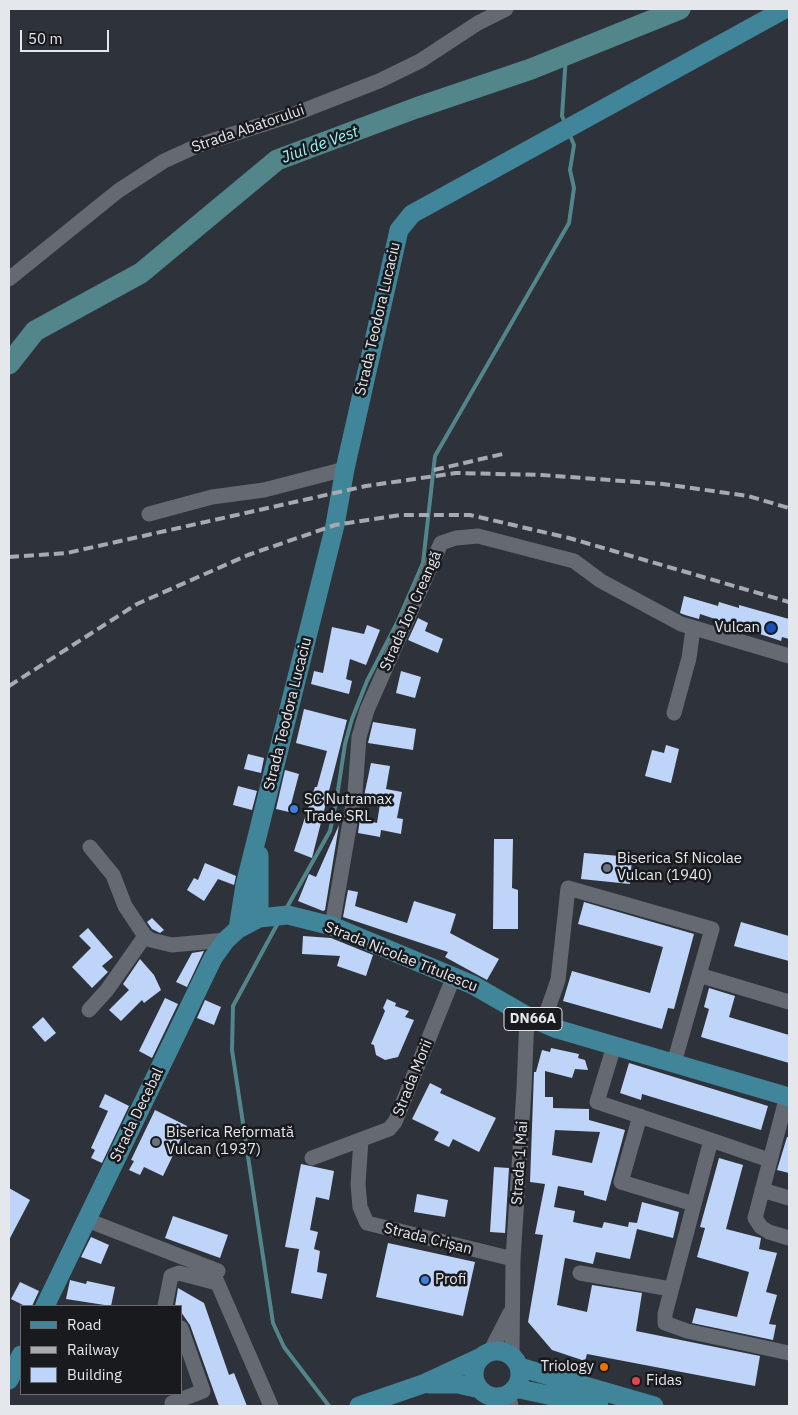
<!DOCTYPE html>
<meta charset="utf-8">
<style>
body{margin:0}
#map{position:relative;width:798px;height:1415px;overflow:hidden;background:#2e323a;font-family:"IBM Plex Sans",sans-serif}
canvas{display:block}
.frame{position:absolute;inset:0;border:10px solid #e4e7ec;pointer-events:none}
.legend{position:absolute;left:20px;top:1305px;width:162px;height:90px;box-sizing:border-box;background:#181a1d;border:1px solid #6a6c70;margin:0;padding:6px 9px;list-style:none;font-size:15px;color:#e4e7ec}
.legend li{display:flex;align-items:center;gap:10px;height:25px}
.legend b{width:25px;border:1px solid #6a6c70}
.scale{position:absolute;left:20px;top:30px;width:89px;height:22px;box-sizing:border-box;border:2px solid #e4e7ec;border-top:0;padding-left:6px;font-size:15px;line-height:18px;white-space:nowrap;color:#e4e7ec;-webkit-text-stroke:4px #181a1d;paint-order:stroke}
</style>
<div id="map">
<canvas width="798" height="1415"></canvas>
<div class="frame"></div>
<ul class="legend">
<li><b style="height:6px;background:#41859a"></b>Road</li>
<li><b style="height:6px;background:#a7aab0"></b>Railway</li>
<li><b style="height:14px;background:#bfd4f9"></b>Building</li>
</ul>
<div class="scale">50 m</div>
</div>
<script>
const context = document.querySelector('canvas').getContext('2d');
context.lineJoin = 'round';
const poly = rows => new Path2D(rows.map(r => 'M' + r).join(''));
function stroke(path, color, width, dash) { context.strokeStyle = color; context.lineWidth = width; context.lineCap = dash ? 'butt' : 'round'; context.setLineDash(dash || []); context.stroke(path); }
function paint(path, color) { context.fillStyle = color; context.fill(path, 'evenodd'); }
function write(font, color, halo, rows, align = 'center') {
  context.font = font + ' "IBM Plex Sans",sans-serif'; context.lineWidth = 5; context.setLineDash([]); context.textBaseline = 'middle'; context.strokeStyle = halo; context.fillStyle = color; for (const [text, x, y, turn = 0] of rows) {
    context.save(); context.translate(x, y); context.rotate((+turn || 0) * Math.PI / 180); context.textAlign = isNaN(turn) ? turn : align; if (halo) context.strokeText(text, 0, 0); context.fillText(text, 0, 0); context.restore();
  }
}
stroke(poly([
 [566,125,562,116,566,55],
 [286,909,330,831,337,797,345,744,352,719,367,681,397,623,423,563,435,456,569,223,574,188,570,170,574,145,569,133],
 [279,921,233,1006,232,1050,273,1323,284,1347,329,1406]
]), '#52868b', 4);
stroke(poly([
 [9,364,35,331,141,273,277,160,416,108,531,69,680,9]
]), '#52868b', 21);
paint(poly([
 [684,596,718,606,719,602,739,608,739,605,789,619,789,639,782,637,781,641,700,614,699,619,685,615,680,613],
 [418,618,428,623,425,631,443,639,438,653,408,640],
 [367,625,380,630,366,665,350,659,346,679,352,681,349,694,311,684,314,671,323,673,332,627,364,634],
 [401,671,421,677,415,698,396,693],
 [304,709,347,720,312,858,294,851,315,787,317,787,327,751,296,743],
 [373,722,416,729,413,750,368,743],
 [666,745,679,749,671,783,645,776,652,750,664,753],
 [248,754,264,758,261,773,244,769],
 [371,763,390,766,386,789,402,792,397,818,403,819,401,834,381,830,380,837,358,833,360,819,377,823,380,804,363,801],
 [285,770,299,774,289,812,276,809],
 [238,786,257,791,252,810,233,805],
 [339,825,325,910,323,911,298,901,309,874,316,877],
 [494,839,513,839,512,888,518,890,518,929,493,929],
 [584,853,632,857,630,884,581,879],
 [205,863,236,876,234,885,218,879,204,901,187,890,194,878,198,880],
 [348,890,358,892,355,906,407,923,414,901,456,914,450,933,499,959,487,980,445,957,448,952,343,917],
 [584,902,694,934,674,1009,668,1008,662,1029,563,1001,572,971,650,993,663,947,578,924],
 [152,918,164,930,160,933,152,929,147,922],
 [741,922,789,936,789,961,734,946],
 [88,928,113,957,102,966,108,972,92,988,72,967,91,948,79,936],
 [303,936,331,938,373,955,366,976,337,966,340,956,302,954],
 [204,951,187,987,176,982,192,953],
 [140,959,154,975,161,990,144,1003,142,1000,121,1021,109,1010,129,990,123,984],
 [709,988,735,996,729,1017,789,1035,789,1063,701,1037,709,1009,704,1007],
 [165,998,178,1004,152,1058,139,1051],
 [387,999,396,1003,395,1006,409,1011,405,1017,414,1020,398,1057,385,1060,376,1055,374,1045,371,1044,385,1011,383,1008],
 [205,1000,221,1007,214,1025,197,1018],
 [43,1017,56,1033,45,1042,32,1027],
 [551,1048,579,1054,578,1058,585,1060,588,1070,575,1069,572,1078,545,1071,545,1097,553,1097,553,1108,589,1109,589,1120,625,1130,606,1201,584,1195,584,1191,558,1186,554,1207,575,1211,573,1222,602,1228,604,1222,628,1227,629,1222,637,1223,642,1202,679,1212,673,1238,637,1229,630,1259,596,1252,593,1264,565,1258,557,1305,587,1312,592,1285,642,1293,636,1331,760,1356,755,1386,587,1354,585,1361,552,1350,528,1322,543,1235,535,1234,545,1184,530,1182,534,1072,536,1072,542,1050,550,1052],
 [555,1130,600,1132,592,1163,552,1155],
 [629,1063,768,1106,761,1130,642,1094,641,1100,620,1093],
 [430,1083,442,1089,440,1093,496,1118,479,1152,453,1139,449,1147,434,1140,439,1132,412,1119],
 [105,1094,129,1106,102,1163,91,1158,95,1150,91,1148,108,1111,99,1107],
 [155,1110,187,1126,163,1176,144,1167,140,1175,129,1170,134,1161,131,1160],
 [787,1137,789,1137,789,1173,777,1170],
 [719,1158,743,1165,726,1229,761,1238,759,1249,777,1253,766,1292,777,1295,769,1324,776,1325,773,1340,692,1323,696,1308,737,1317,749,1272,697,1257,705,1228,700,1227],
 [301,1164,334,1171,329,1200,316,1197,310,1230,318,1232,314,1249,320,1251,317,1272,327,1274,322,1299,291,1293,299,1249,285,1247],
 [494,1167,509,1168,505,1233,490,1232],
 [9,1188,30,1200,9,1240],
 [417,1194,448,1200,445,1217,414,1212],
 [173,1216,228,1235,220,1258,165,1238],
 [91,1237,109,1245,101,1264,81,1257],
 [388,1243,475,1262,463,1316,376,1297],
 [70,1280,86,1284,87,1281,115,1287,111,1306,66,1299],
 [20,1282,39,1291,32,1306,25,1306,11,1299],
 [178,1288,204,1303,229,1375,234,1373,247,1406,219,1406,190,1325,181,1312,181,1306,175,1306]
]), '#bfd4f9');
stroke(poly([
 [9,279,118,191,164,161,199,145,292,115,379,81,420,61,478,23,506,9],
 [149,514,212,497,264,490,345,469],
 [674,713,689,658,693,629],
 [90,847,113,875,125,906,145,936,151,940,172,945,226,940],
 [332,926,355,793,359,737,367,710,441,543,456,538,478,536,574,561,601,581,681,624,789,656],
 [89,1010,107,990,145,936],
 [543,1023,558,980,568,888,712,929,699,975],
 [614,1046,597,1102,711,1140,665,1314,665,1323,687,1331,789,1353],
 [674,1063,699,975,789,1002],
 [787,1096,755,1218,761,1227,769,1232,789,1238],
 [640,1116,621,1182,694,1204],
 [361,1140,358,1184,360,1207,367,1223,513,1259],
 [711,1140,769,1160],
 [312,1158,389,1129,395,1122,454,976],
 [762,1190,789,1198],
 [87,1220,218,1271],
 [211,1268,271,1406],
 [580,1273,671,1289],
 [165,1306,171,1276,179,1273,217,1283],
 [490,1352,510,1313],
 [512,1357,513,1259,524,1089,527,1016],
 [508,1393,511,1406],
 [487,1394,501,1406],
 [172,1403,203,1391,181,1328]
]), '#656972', 15);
stroke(poly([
 [259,855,259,918],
 [238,929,245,885,335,525,345,469,399,230,412,214,785,9],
 [45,1306,213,958,226,940,238,929,259,918,288,915,332,926,473,985,527,1016,557,1029,789,1097],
 '474 1374a23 23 0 1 1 46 0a23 23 0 1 1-46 0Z',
 [519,1367,654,1406],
 [9,1380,21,1355],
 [429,1384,458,1384,480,1389],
 [515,1388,599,1406],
 [359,1406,423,1384,481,1357]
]), '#41859a', 19);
stroke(poly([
 [434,470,507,453],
 [9,557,67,553,366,486,456,473,542,475,663,484,748,496,789,508],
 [9,686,137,604,248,555,335,525,400,515,470,515,569,538,789,602]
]), '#a7aab0', 4, [10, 5]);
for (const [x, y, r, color] of [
 [771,628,6,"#1a4fb4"],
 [294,809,5,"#3f7fe0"],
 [607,868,5,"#6b7280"],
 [156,1142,5,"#6b7280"],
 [425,1280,5,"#3f7fe0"],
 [604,1367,5,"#e8710a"],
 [636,1381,5,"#e0444e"]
]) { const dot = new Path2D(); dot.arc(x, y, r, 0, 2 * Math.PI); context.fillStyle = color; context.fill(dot); stroke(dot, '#181a1d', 2); }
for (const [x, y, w] of [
 [533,1019,58]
]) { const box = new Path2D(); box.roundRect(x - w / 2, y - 11.5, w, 23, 4); context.fillStyle = '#181a1d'; context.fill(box); stroke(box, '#e4e7ec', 1); }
write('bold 14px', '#e4e7ec', null, [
 ["DN66A",533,1019]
]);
write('15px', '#e4e7ec', '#181a1d', [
 ["Strada Abatorului",248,129,-19],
 ["Strada Teodora Lucaciu",378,319,-77],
 ["Strada Ion Creangă",411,611,-66],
 ["Strada Teodora Lucaciu",288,714,-76],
 ["Strada Nicolae Titulescu",401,957,22],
 ["Strada Morii",413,1078,-68],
 ["Strada Decebal",137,1115,-64],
 ["Strada 1 Mai",520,1163,-86],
 ["Strada Crișan",428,1239,14]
]);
write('15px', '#e4e7ec', '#181a1d', [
 ["Vulcan",760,628,"right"],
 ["SC Nutramax",304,800],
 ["Trade SRL",304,817],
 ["Biserica Sf Nicolae",617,859],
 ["Vulcan (1940)",617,876],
 ["Biserica Reformată",166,1133],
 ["Vulcan (1937)",166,1150],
 ["Profi",435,1280],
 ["Triology",594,1367,"right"],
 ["Fidas",646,1381]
], 'left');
write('italic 16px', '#9bf4fd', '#181a1d', [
 ["Jiul de Vest",320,145,-20]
]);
</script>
